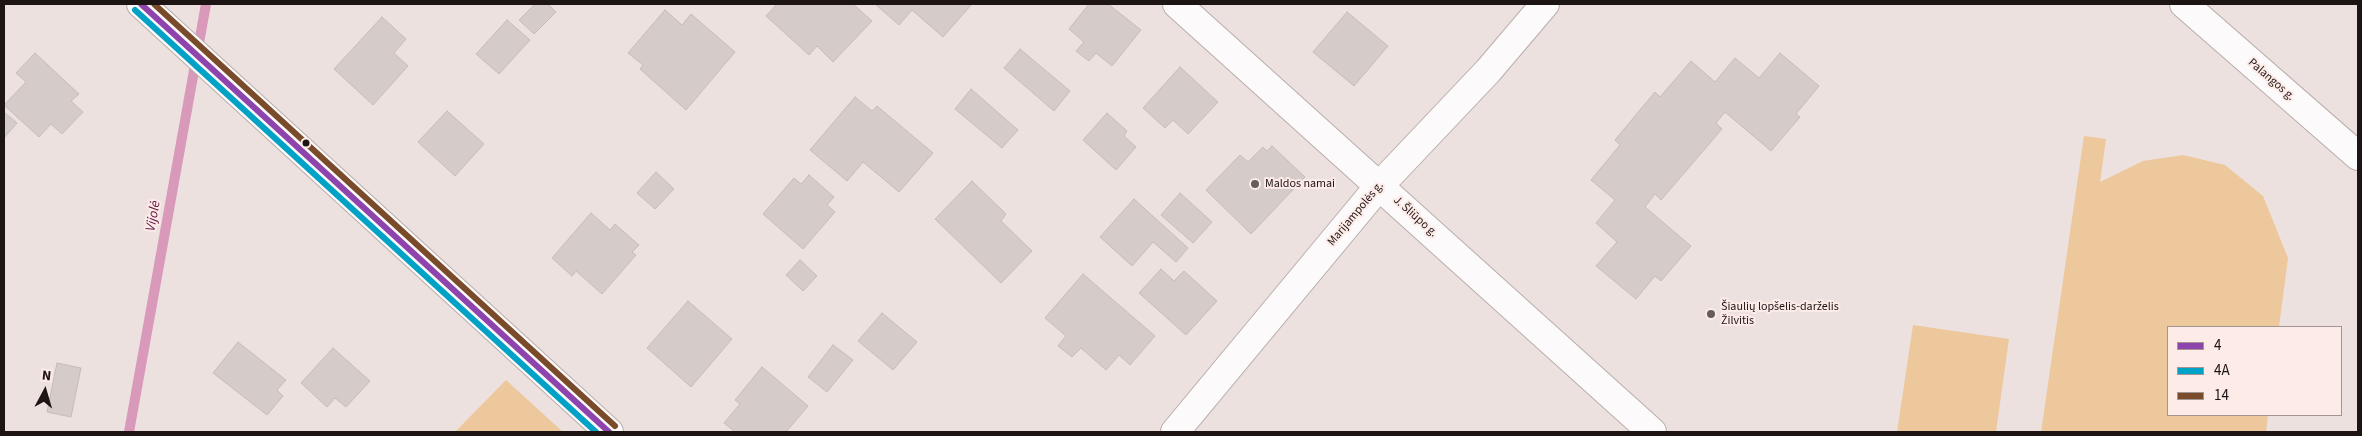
<!DOCTYPE html>
<meta charset="utf-8">
<style>
body{margin:0}
#map{position:relative;width:2362px;height:436px;overflow:hidden;background:#ede1df;font-family:"Source Sans 3",sans-serif}
canvas{display:block}
.frame{position:absolute;inset:0;border:5px solid #1d1514;pointer-events:none}
.legend{position:absolute;left:2167px;top:326px;width:175px;height:90px;box-sizing:border-box;background:#fdebe8;border:1px solid #a39593;margin:0;padding:6px 9px;list-style:none;font-size:15px;color:#1d1514}
.legend li{display:flex;align-items:center;gap:10px;height:25px}
.legend b{width:25px;border:1px solid #a39593}
.north{position:absolute;left:20px;top:366px;width:50px;height:50px;-webkit-text-stroke:4px #fdebe8;paint-order:stroke;rotate:6deg;font-size:14px;font-weight:700;line-height:20px;text-align:center;color:#1d1514}
.north::after{content:'';display:block;margin:auto;width:18px;height:22px;background:#1d1514;clip-path:polygon(50% 0,100% 100%,50% 72%,0 100%)}
</style>
<div id="map">
<canvas width="2362" height="436"></canvas>
<div class="frame"></div>
<ul class="legend">
<li><b style="height:6px;background:#8e44ad"></b>4</li>
<li><b style="height:6px;background:#01a2c5"></b>4A</li>
<li><b style="height:6px;background:#7a4b2a"></b>14</li>
</ul>
<div class="north">N</div>
</div>
<script>
const context = document.querySelector('canvas').getContext('2d');
context.lineJoin = 'round';
function paint(path, color) { context.fillStyle = color; context.fill(path, 'evenodd'); }
const poly = rows => new Path2D(rows.map(r => 'M' + r).join(''));
function stroke(path, color, width, dash) { context.strokeStyle = color; context.lineWidth = width; context.lineCap = dash ? 'butt' : 'round'; context.setLineDash(dash || []); context.stroke(path); }
function write(font, color, halo, rows, align = 'center') {
  context.font = font + ' "Source Sans 3",sans-serif'; context.lineWidth = 4; context.setLineDash([]); context.textBaseline = 'middle'; context.strokeStyle = halo; context.fillStyle = color; for (const [text, x, y, turn = 0] of rows) {
    context.save(); context.translate(x, y); context.rotate((+turn || 0) * Math.PI / 180); context.textAlign = isNaN(turn) ? turn : align; if (halo) context.strokeText(text, 0, 0); context.fillText(text, 0, 0); context.restore();
  }
}
paint(poly([
 [2084,136,2106,139,2100,182,2143,161,2183,155,2225,165,2263,196,2288,258,2279,327,2168,327,2168,415,2268,415,2266,432,2041,432],
 [1913,325,2009,339,1996,432,1897,432],
 [506,380,563,432,455,432]
]), '#ecc89c');
stroke(poly([
 [129,432,206,4]
]), '#d999bb', 10);
const building = poly([
 [535,4,548,4,556,12,534,34,519,20,535,4],
 [777,4,853,4,872,21,833,62,817,46,809,55,766,16,777,4],
 [875,4,972,4,943,37,912,10,899,25,875,4],
 [1089,4,1108,4,1141,30,1112,66,1096,53,1089,61,1076,51,1084,42,1069,29,1089,4],
 [665,10,682,25,691,14,735,52,686,110,640,69,643,65,628,53,665,10],
 [1347,12,1388,46,1354,86,1313,52,1347,12],
 [382,17,406,39,394,53,408,66,373,105,334,69,382,17],
 [507,20,530,40,499,74,476,54,507,20],
 [1020,49,1070,91,1054,111,1004,68,1020,49],
 [35,53,79,94,71,101,83,112,62,134,51,124,39,137,4,105,26,82,16,73,35,53],
 [1780,53,1819,86,1796,114,1800,117,1771,151,1725,112,1716,123,1722,129,1661,200,1655,194,1645,207,1691,246,1661,281,1655,276,1636,299,1596,266,1617,242,1596,223,1615,200,1591,180,1620,145,1615,140,1655,92,1660,97,1691,61,1715,82,1735,58,1759,78,1780,53],
 [1180,67,1218,102,1188,134,1173,120,1165,128,1143,108,1180,67],
 [971,89,1018,130,1002,148,955,109,971,89],
 [855,97,872,111,877,106,933,153,899,192,863,162,847,181,810,150,855,97],
 [447,111,484,144,455,176,418,142,447,111],
 [4,112,17,123,4,138,4,112],
 [1107,113,1127,131,1124,136,1136,147,1116,170,1083,140,1107,113],
 [1272,146,1305,177,1251,234,1206,190,1240,155,1248,162,1263,147,1267,151,1272,146],
 [656,172,674,189,655,209,637,193,656,172],
 [809,175,834,197,827,205,835,212,803,249,763,214,794,178,801,184,809,175],
 [972,181,1006,214,1001,221,1032,251,1001,283,935,219,972,181],
 [1180,193,1212,222,1193,243,1161,215,1180,193],
 [1134,199,1188,248,1176,262,1153,242,1132,266,1100,237,1134,199],
 [591,213,610,230,615,224,639,245,632,252,636,255,602,294,576,271,572,276,552,258,591,213],
 [800,260,817,276,803,291,786,275,800,260],
 [1161,269,1174,281,1184,271,1217,301,1186,335,1139,293,1161,269],
 [1083,274,1155,336,1130,365,1119,355,1106,370,1081,348,1072,357,1058,346,1066,336,1045,318,1083,274],
 [688,301,732,339,691,387,647,348,688,301],
 [882,313,917,342,893,370,858,341,882,313],
 [238,342,286,380,277,390,283,396,267,415,213,373,238,342],
 [833,345,853,360,827,392,808,377,833,345],
 [333,348,370,381,346,407,335,398,327,407,301,383,333,348],
 [57,363,81,368,71,417,47,412,57,363],
 [762,367,808,406,786,432,735,432,724,423,740,404,735,400,762,367]
]);
paint(building, '#d5cbc8');
stroke(building, '#c4bcb8', 1);
const minor = poly([
 [1177,4,1652,432],
 [2184,4,2358,156],
 [1175,432,1380,185,1488,71,1545,4]
]);
const tertiary = poly([
 [141,4,609,432]
]);
stroke(minor, '#b8aeac', 30);
stroke(tertiary, '#b8aeac', 30);
stroke(minor, '#fcfafa', 28);
stroke(tertiary, '#fcfafa', 28);
stroke(poly([
 [141,4,609,432]
]), '#8e44ad', 6);
stroke(poly([
 [135,10,596,432]
]), '#01a2c5', 6);
stroke(poly([
 [154,4,615,426]
]), '#7a4b2a', 6);
for (const [x, y, r, color] of [
 [306,143,4.5,"#1d1514"],
 [1255,184,5,"#665c5b"],
 [1711,314,5,"#665c5b"]
]) { const dot = new Path2D(); dot.arc(x, y, r, 0, 2 * Math.PI); context.fillStyle = color; context.fill(dot); stroke(dot, '#fdebe8', 2); }
write('12px', '#1d1514', '#fdebe8', [
 ["Palangos g.",2271,80,41],
 ["Marijampolės g.",1356,214,-50],
 ["J. Šliūpo g.",1415,217,42]
]);
write('12px', '#1d1514', '#fdebe8', [
 ["Maldos namai",1265,184],
 ["Šiaulių lopšelis-darželis",1721,307],
 ["Žilvitis",1721,321]
], 'left');
write('italic 14px', '#611246', '#fdebe8', [
 ["Vijolė",154,216,-80]
]);
</script>
